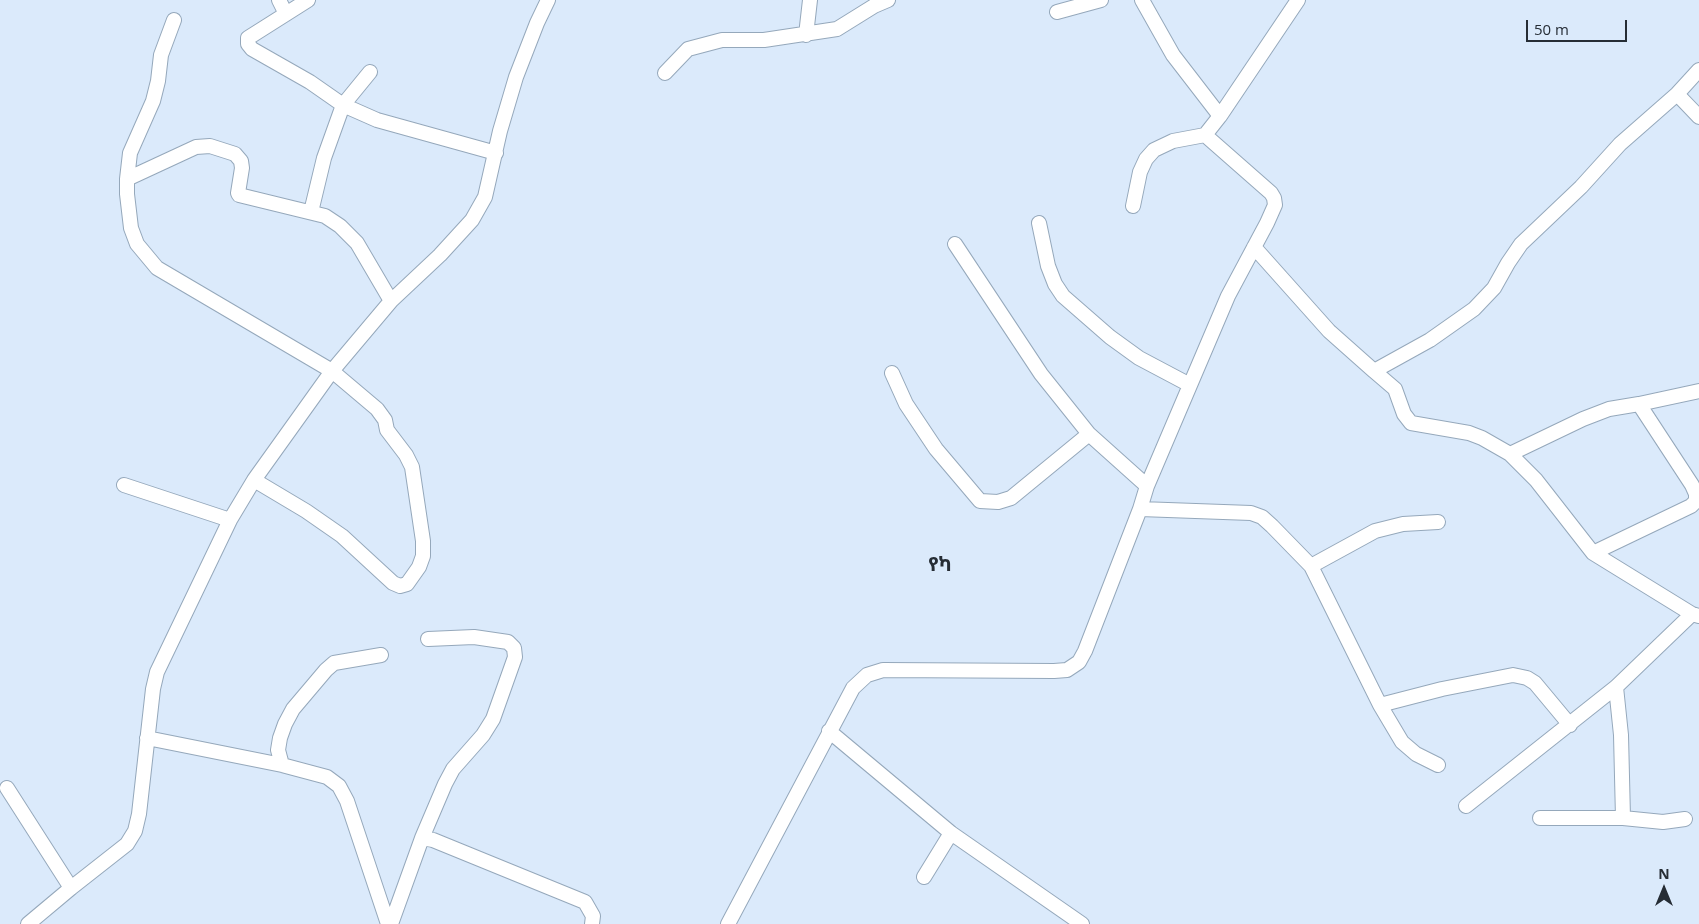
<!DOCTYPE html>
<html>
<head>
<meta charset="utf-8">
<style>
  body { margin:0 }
  #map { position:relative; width:1699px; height:924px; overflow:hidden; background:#dbeafb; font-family:"Open Sans",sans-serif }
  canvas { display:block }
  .north { position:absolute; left:1639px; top:864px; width:50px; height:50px; -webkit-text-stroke:4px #dbeafb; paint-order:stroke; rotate:0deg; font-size:14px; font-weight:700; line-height:20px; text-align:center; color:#262d35 }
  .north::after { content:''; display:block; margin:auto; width:18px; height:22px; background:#262d35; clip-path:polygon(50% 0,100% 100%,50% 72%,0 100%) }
  .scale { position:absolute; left:1526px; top:20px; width:101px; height:22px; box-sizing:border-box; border:2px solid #262d35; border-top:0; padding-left:6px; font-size:15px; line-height:18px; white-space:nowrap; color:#262d35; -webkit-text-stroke:4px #dbeafb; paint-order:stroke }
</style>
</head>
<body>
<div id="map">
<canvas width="1699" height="924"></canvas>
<div class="north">N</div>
<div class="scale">50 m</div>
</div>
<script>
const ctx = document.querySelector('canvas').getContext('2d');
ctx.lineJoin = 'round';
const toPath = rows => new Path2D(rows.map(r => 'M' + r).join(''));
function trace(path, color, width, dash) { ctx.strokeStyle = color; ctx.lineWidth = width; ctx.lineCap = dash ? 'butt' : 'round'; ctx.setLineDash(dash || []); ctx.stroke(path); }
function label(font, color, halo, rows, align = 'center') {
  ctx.font = font + ' "Open Sans","Noto Sans Ethiopic",sans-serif'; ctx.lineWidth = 5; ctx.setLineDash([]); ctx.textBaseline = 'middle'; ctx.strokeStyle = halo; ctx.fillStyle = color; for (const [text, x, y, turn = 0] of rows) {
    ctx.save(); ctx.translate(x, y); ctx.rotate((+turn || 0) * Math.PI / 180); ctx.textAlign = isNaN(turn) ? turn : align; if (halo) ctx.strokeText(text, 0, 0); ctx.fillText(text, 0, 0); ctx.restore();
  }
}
const minor = toPath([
  [279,0,286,14],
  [308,0,248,38,248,44,252,49,310,82,343,105,324,158,311,212],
  [1142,0,1173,55,1220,116],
  [1057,12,1101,0],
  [174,20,161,55,158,81,153,101,130,153,127,179,127,194,131,228,137,244,157,268,332,371,377,409,385,420,387,430,406,455,412,467,423,541,423,556,419,567,407,584,400,586,393,583,342,536,306,511,254,480],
  [806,35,810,0],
  [370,72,343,105,377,120,496,153],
  [665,73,688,49,722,40,764,40,837,29,874,6,888,0],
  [1677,94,1699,117],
  [127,179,196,147,210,146,235,154,241,161,242,168,238,193,239,195,325,216,340,226,357,243,391,301],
  [1133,206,1140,172,1146,159,1154,150,1173,141,1205,135],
  [1039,223,1048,266,1055,284,1063,296,1110,337,1139,358,1190,385],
  [955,244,1041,374,1089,434],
  [1254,247,1329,331,1374,371,1430,340,1474,309,1494,288,1508,263,1521,244,1581,187,1620,144,1677,94,1699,70],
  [1374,371,1395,389,1404,414,1411,423,1469,433,1482,438,1510,454,1536,480,1593,553,1692,614,1699,616],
  [892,373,906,404,936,449,980,501,998,502,1011,498,1089,434,1147,486],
  [1510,454,1583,419,1609,409,1639,404,1699,391],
  [124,485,230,520],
  [1140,509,1251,513,1262,517,1272,526,1311,566,1375,531,1403,524,1438,522],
  [1593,553,1691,506,1696,501,1696,494,1692,485,1639,404],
  [1311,566,1380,705,1442,689,1513,675,1527,678,1535,683,1570,725],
  [1616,687,1621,735,1623,818],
  [1380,705,1402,742,1416,754,1438,765],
  [829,731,951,833,1082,924],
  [147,738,282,765,327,777,339,786,347,801,388,924],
  [282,765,278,750,280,738,285,724,293,709,326,670,334,663,381,655],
  [7,788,71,888,127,844,135,831,139,814,153,689,157,672,230,520,254,480,332,371,391,301,440,255,472,220,485,197,500,131,516,77,537,23,548,0],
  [1466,806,1616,687,1692,614],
  [1540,818,1623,818,1663,822,1685,819],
  [422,838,445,784,453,769,483,735,493,719,515,657,514,648,508,642,474,637,428,639],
  [924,877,951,833],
  [28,924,71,888],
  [391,924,422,838,433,840,585,902,593,916,592,924],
  [728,924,853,688,867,675,883,670,1054,671,1067,670,1079,662,1085,651,1140,509,1147,486,1228,296,1267,223,1275,205,1274,198,1271,193,1205,135,1220,116,1298,0]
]);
const districtNames = [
  ["የካ",940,565]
];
trace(minor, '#95a8bb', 16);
trace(minor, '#fff', 14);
label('bold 20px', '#262d35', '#dbeafb', districtNames);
</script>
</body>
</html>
